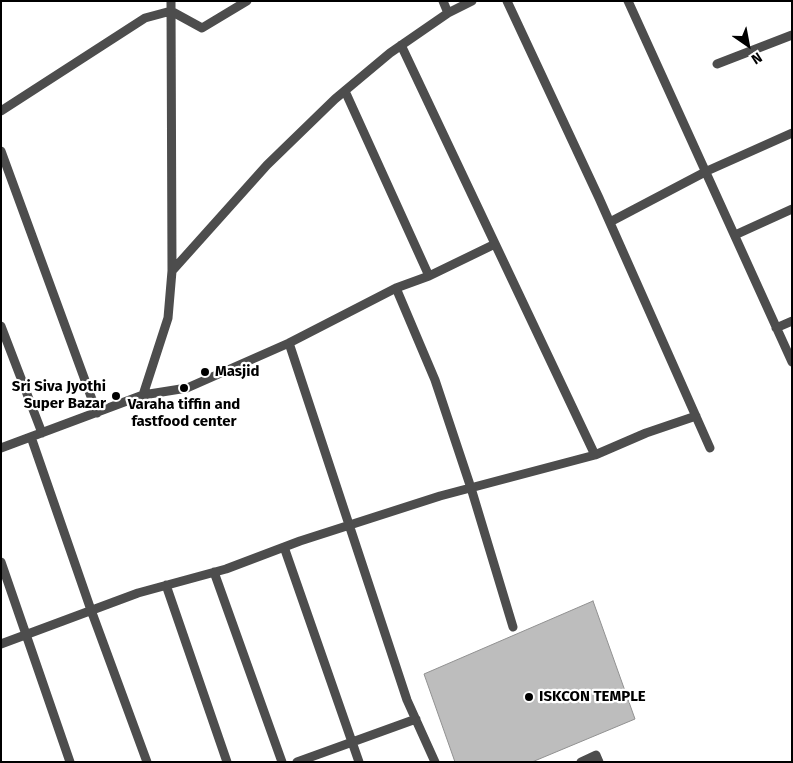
<!DOCTYPE html>
<html>
<head>
<meta charset="utf-8">
<style>
  body { margin:0 }
  #map { position:relative; width:793px; height:763px; overflow:hidden; background:#fff; font-family:"Fira Sans",sans-serif }
  canvas { display:block }
  .frame { position:absolute; inset:0; border:2px solid #000; pointer-events:none }
  .north { position:absolute; left:723px; top:20px; width:50px; height:50px; -webkit-text-stroke:4px #fff; paint-order:stroke; rotate:147deg; font-size:14px; font-weight:700; line-height:20px; text-align:center; color:#000 }
  .north::after { content:''; display:block; margin:auto; width:18px; height:22px; background:#000; clip-path:polygon(50% 0,100% 100%,50% 72%,0 100%) }
</style>
</head>
<body>
<div id="map">
<canvas width="793" height="763"></canvas>
<div class="frame"></div>
<div class="north">N</div>
</div>
<script>
const ctx = document.querySelector('canvas').getContext('2d');
ctx.lineJoin = 'round';
function fillPath(path, color) { ctx.fillStyle = color; ctx.fill(path, 'evenodd'); }
const toPath = rows => new Path2D(rows.map(r => 'M' + r).join(''));
function trace(path, color, width, dash) { ctx.strokeStyle = color; ctx.lineWidth = width; ctx.lineCap = dash ? 'butt' : 'round'; ctx.setLineDash(dash || []); ctx.stroke(path); }
function label(font, color, halo, rows, align = 'center') {
  ctx.font = font + ' "Fira Sans",sans-serif'; ctx.lineWidth = 4.5; ctx.setLineDash([]); ctx.textBaseline = 'middle'; ctx.strokeStyle = halo; ctx.fillStyle = color; for (const [text, x, y, turn = 0] of rows) {
    ctx.save(); ctx.translate(x, y); ctx.rotate((+turn || 0) * Math.PI / 180); ctx.textAlign = isNaN(turn) ? turn : align; if (halo) ctx.strokeText(text, 0, 0); ctx.fillText(text, 0, 0); ctx.restore();
  }
}
const building = toPath([
  [593,601,635,719,532,762,455,762,424,674,593,601]
]);
const minor = toPath([
  [171,1,172,271],
  [443,1,448,13],
  [507,1,599,198,710,448],
  [628,1,792,362],
  [401,45,595,455],
  [717,64,792,35],
  [345,91,429,276],
  [1,111,145,18,171,11,202,28,247,1],
  [1,151,97,413],
  [610,222,707,171,792,133],
  [735,235,792,209],
  [396,288,435,380,471,488,513,627],
  [1,326,42,433],
  [776,328,792,321],
  [289,343,396,288,429,276,495,244],
  [143,395,187,388,289,343,407,700,435,762],
  [31,437,91,610,147,762],
  [1,448,143,395,168,318,172,271,267,165,335,99,390,53,448,13,472,1],
  [284,547,359,762],
  [1,562,70,762],
  [214,572,282,762],
  [166,585,227,762],
  [1,644,138,593,226,569,300,541,440,496,595,455,646,433,696,416],
  [297,762,416,719],
  [581,762,596,755,599,762]
]);
const markers = [
  [205,372,5,"#000"],
  [184,388,5,"#000"],
  [116,396,5,"#000"],
  [529,697,5,"#000"]
];
const poiNames = [
  ["Masjid",215,372],
  ["Sri Siva Jyothi",106,387,"right"],
  ["Super Bazar",106,404,"right"],
  ["Varaha tiffin and",184,405,"center"],
  ["fastfood center",184,422,"center"],
  ["ISKCON TEMPLE",539,697]
];
fillPath(building, '#bdbdbd');
trace(building, '#919191', 1);
trace(minor, '#4d4d4d', 9);
for (const [x, y, r, color] of markers) { const dot = new Path2D(); dot.arc(x, y, r, 0, 2 * Math.PI); ctx.fillStyle = color; ctx.fill(dot); trace(dot, '#fff', 2); }
label('bold 15px', '#000', '#fff', poiNames, 'left');
</script>
</body>
</html>
